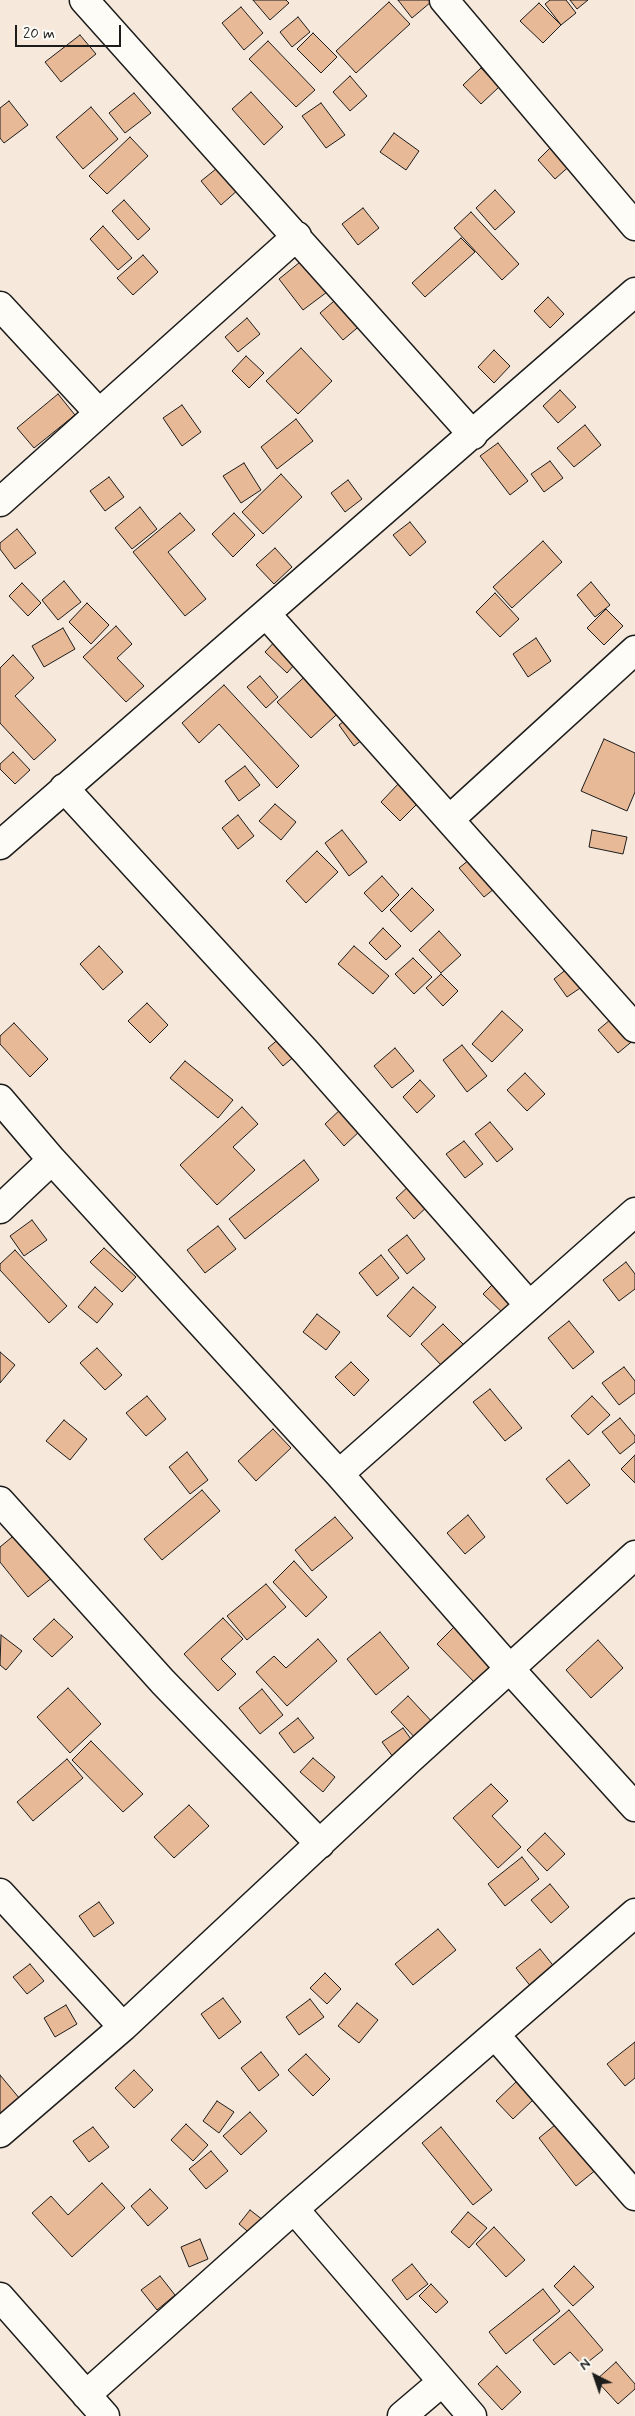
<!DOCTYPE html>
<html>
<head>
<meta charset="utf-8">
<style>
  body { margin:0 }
  #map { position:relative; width:635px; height:2416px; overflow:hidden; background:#f6e8da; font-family:Mynerve,sans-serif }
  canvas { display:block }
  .north { position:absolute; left:570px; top:2351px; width:50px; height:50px; -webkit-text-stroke:4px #fdfcf7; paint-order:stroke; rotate:319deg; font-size:14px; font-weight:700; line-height:20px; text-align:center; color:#1c1c1c }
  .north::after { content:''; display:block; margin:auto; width:18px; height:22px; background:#1c1c1c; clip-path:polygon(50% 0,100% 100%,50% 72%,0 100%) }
  .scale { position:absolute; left:15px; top:25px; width:106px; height:22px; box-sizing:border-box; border:2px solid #1c1c1c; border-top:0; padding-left:6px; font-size:15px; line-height:18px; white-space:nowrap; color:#1c1c1c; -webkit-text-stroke:4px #fdfcf7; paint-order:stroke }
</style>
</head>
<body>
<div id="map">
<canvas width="635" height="2416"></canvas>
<div class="north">N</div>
<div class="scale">20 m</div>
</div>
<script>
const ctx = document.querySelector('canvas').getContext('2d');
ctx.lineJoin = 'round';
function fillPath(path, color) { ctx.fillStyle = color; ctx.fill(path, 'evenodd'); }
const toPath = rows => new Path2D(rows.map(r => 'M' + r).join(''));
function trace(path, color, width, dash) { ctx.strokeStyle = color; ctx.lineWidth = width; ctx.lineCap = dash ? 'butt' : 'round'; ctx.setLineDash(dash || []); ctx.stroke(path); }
const building = toPath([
  [253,0,286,0,289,3,270,20,253,0],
  [398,0,429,0,431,2,412,18,398,0],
  [550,0,566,0,576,13,561,25,545,4,550,0],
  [570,0,588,0,577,9,570,0],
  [389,2,410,24,356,73,336,51,389,2],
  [539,3,561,25,543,43,520,21,539,3],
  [241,7,263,33,244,50,222,23,241,7],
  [298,17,310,32,292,47,280,32,298,17],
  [313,33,337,57,321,73,297,49,313,33],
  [80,35,96,54,61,82,45,62,80,35],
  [268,41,315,90,296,107,249,59,268,41],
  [481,68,499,87,481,104,463,85,481,68],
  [350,76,367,96,350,111,333,92,350,76],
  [251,92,283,127,264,145,232,109,251,92],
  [134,93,151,113,125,133,109,113,134,93],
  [9,101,28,125,4,143,0,138,0,108,9,101],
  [321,103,345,135,326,148,302,116,321,103],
  [91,107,118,139,83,169,56,137,91,107],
  [394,133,419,151,406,170,380,152,394,133],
  [130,137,148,156,107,194,89,176,130,137],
  [555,143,574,162,555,179,538,160,555,143],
  [221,165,239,189,221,205,201,181,221,165],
  [495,190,515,212,495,230,476,208,495,190],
  [124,200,150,229,138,240,112,211,124,200],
  [363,208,379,228,358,245,342,224,363,208],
  [471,212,519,264,502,280,454,228,471,212],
  [103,226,132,258,118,270,90,239,103,226],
  [461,238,475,252,425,297,412,283,461,238],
  [143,255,158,272,133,295,117,278,143,255],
  [305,258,331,289,303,310,279,279,305,258],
  [340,296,363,323,343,340,320,313,340,296],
  [548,297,564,314,550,328,534,311,548,297],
  [247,318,260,334,238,352,225,337,247,318],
  [301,348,332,381,298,414,266,381,301,348],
  [494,350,510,366,494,383,478,367,494,350],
  [246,356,264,373,249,388,232,371,246,356],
  [560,390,576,407,558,423,543,406,560,390],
  [58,394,75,415,34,448,17,428,58,394],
  [182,405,201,432,182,446,163,418,182,405],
  [296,419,313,441,277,469,261,447,296,419],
  [585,425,601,445,574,467,557,448,585,425],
  [498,443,528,481,510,495,480,456,498,443],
  [550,461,563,478,544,492,531,474,550,461],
  [244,463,261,490,241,503,223,476,244,463],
  [281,474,302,497,263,534,242,512,281,474],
  [109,477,124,497,105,511,90,491,109,477],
  [348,480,362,499,345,512,331,493,348,480],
  [140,507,157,529,132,549,115,528,140,507],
  [180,513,195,530,168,552,206,599,185,616,133,552,180,513],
  [234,513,255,535,233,557,212,534,234,513],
  [410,522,426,542,410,556,393,535,410,522],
  [17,529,36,553,15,569,0,549,0,543,17,529],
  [543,541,562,562,512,608,493,587,543,541],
  [275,548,292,567,274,584,256,565,275,548],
  [64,581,81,602,58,620,42,600,64,581],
  [591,582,610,605,595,617,577,595,591,582],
  [22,583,41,603,28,616,9,596,22,583],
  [495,593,519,619,500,637,476,612,495,593],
  [87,603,109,625,91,644,69,622,87,603],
  [606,609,623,626,604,645,587,628,606,609],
  [116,626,132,644,117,658,144,686,126,702,83,657,116,626],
  [63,628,75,649,44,667,32,646,63,628],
  [280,636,302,656,287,673,265,652,280,636],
  [536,638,551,661,528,677,513,654,536,638],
  [13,655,34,678,15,696,56,740,34,760,0,723,0,668,13,655],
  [312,670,346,706,311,738,277,702,312,670],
  [260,676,278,697,266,708,247,687,260,676],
  [224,685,299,766,277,788,219,724,199,743,182,723,224,685],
  [359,710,374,731,354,746,339,725,359,710],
  [604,739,635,753,635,792,627,811,581,791,604,739],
  [13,752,30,770,15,784,0,769,0,764,13,752],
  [245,766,260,785,239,801,225,781,245,766],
  [400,782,420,801,400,821,381,802,400,782],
  [275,804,296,822,281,840,259,821,275,804],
  [238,815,254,836,238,849,222,828,238,815],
  [342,830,367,862,349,876,325,843,342,830],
  [592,830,627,837,623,854,589,847,592,830],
  [317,851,338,872,306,903,286,881,317,851],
  [480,851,504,881,484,897,459,868,480,851],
  [382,876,399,895,382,912,364,893,382,876],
  [412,888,434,910,411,932,390,910,412,888],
  [383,928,401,946,386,960,369,943,383,928],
  [439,931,461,955,441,973,419,950,439,931],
  [99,946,123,972,103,990,80,964,99,946],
  [354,946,389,976,373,994,338,964,354,946],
  [413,958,432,977,414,994,395,974,413,958],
  [572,965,586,984,567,997,554,979,572,965],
  [441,974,458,991,443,1006,426,988,441,974],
  [147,1003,168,1025,150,1043,128,1021,147,1003],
  [502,1011,523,1030,492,1062,472,1044,502,1011],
  [617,1014,635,1039,618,1053,598,1030,617,1014],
  [14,1023,48,1059,30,1077,0,1044,0,1036,14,1023],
  [287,1032,302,1050,283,1066,268,1048,287,1032],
  [462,1045,487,1076,467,1092,443,1060,462,1045],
  [395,1048,414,1071,392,1088,374,1066,395,1048],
  [185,1061,233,1100,218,1118,170,1078,185,1061],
  [525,1073,545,1094,527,1111,507,1090,525,1073],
  [420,1080,435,1096,417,1113,403,1097,420,1080],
  [242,1107,258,1124,233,1147,255,1170,217,1205,180,1165,242,1107],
  [343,1107,362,1129,344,1146,325,1124,343,1107],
  [490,1122,513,1149,497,1162,475,1134,490,1122],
  [464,1141,483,1164,465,1178,446,1154,464,1141],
  [304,1160,319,1180,245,1239,229,1219,304,1160],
  [411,1184,430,1204,414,1219,396,1198,411,1184],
  [32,1220,47,1240,24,1256,10,1236,32,1220],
  [218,1226,236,1249,205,1273,187,1250,218,1226],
  [407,1235,425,1259,407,1274,388,1250,407,1235],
  [104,1248,136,1277,122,1292,90,1262,104,1248],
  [15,1250,67,1306,49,1323,0,1270,0,1264,15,1250],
  [381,1255,399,1278,377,1296,359,1273,381,1255],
  [626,1262,635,1274,635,1289,619,1301,603,1280,626,1262],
  [501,1276,524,1299,506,1316,483,1294,501,1276],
  [95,1287,113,1304,97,1323,78,1307,95,1287],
  [413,1287,436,1307,410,1337,387,1316,413,1287],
  [317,1314,340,1332,326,1350,303,1332,317,1314],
  [569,1321,594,1352,573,1369,548,1338,569,1321],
  [443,1324,465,1346,443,1367,421,1344,443,1324],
  [97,1348,122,1375,105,1390,80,1363,97,1348],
  [0,1352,15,1365,0,1383,0,1352],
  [351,1362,369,1380,354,1396,335,1377,351,1362],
  [624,1367,635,1381,635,1393,619,1405,602,1383,624,1367],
  [490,1389,522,1428,505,1441,473,1402,490,1389],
  [147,1396,166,1419,146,1436,126,1413,147,1396],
  [592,1396,610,1415,588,1435,571,1416,592,1396],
  [620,1418,635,1436,635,1442,620,1454,602,1432,620,1418],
  [64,1420,87,1439,70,1460,46,1441,64,1420],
  [273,1429,291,1448,256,1481,238,1461,273,1429],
  [187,1452,208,1480,190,1494,169,1467,187,1452],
  [635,1455,635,1483,621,1469,635,1455],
  [569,1460,590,1485,567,1504,546,1479,569,1460],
  [202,1490,220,1511,162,1560,144,1539,202,1490],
  [468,1515,485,1537,465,1554,447,1533,468,1515],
  [335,1517,353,1538,312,1571,295,1550,335,1517],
  [17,1533,53,1577,28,1597,0,1562,0,1547,17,1533],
  [294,1561,327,1597,306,1617,273,1582,294,1561],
  [266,1584,286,1607,247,1640,227,1616,266,1584],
  [223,1618,243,1639,221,1659,236,1674,218,1691,184,1654,223,1618],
  [54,1619,73,1637,52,1657,33,1639,54,1619],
  [459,1622,502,1666,480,1688,437,1644,459,1622],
  [380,1632,409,1668,376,1695,347,1659,380,1632],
  [1,1635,22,1651,6,1670,0,1665,1,1635],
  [318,1639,337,1661,287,1706,256,1672,274,1656,286,1668,318,1639],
  [598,1640,623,1668,591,1698,566,1670,598,1640],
  [68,1688,101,1724,70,1753,37,1717,68,1688],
  [262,1689,283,1715,260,1734,239,1708,262,1689],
  [408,1696,435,1725,418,1741,391,1712,408,1696],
  [298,1718,314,1738,294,1753,279,1733,298,1718],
  [403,1728,416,1746,396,1761,382,1742,403,1728],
  [91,1741,143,1794,123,1812,72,1760,91,1741],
  [313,1758,335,1777,323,1792,300,1772,313,1758],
  [67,1759,83,1778,33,1821,17,1802,67,1759],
  [491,1784,508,1801,492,1816,521,1847,498,1868,453,1818,491,1784],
  [189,1805,209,1826,174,1858,154,1837,189,1805],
  [545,1833,565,1854,547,1871,527,1850,545,1833],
  [522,1857,539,1879,505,1906,488,1884,522,1857],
  [550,1884,569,1907,551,1923,531,1900,550,1884],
  [99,1902,114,1923,94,1937,79,1916,99,1902],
  [438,1929,456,1950,413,1985,395,1964,438,1929],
  [540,1949,556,1969,532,1988,516,1968,540,1949],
  [30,1964,44,1981,27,1994,13,1977,30,1964],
  [325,1973,341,1989,327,2004,310,1988,325,1973],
  [223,1998,241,2022,219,2039,201,2014,223,1998],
  [310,1999,324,2017,299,2035,286,2017,310,1999],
  [357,2003,378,2020,359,2043,338,2026,357,2003],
  [66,2005,77,2024,55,2037,44,2018,66,2005],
  [635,2042,635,2078,625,2086,607,2064,635,2042],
  [261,2052,279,2075,259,2091,241,2068,261,2052],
  [306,2054,330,2079,313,2096,288,2070,306,2054],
  [134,2070,153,2090,134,2108,115,2088,134,2070],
  [0,2075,25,2105,0,2124,0,2075],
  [516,2082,533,2100,513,2119,496,2101,516,2082],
  [217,2101,234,2112,219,2133,203,2121,217,2101],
  [250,2112,267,2131,241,2155,223,2136,250,2112],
  [560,2121,597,2169,576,2186,539,2138,560,2121],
  [186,2124,208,2145,193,2161,171,2140,186,2124],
  [93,2127,109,2147,89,2162,73,2141,93,2127],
  [441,2127,492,2190,473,2205,422,2143,441,2127],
  [211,2151,228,2171,206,2189,189,2169,211,2151],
  [102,2183,125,2208,72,2257,32,2213,51,2196,68,2215,102,2183],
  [150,2189,168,2208,148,2226,131,2206,150,2189],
  [250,2210,272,2227,260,2242,239,2224,250,2210],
  [468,2212,487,2228,469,2248,451,2232,468,2212],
  [494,2227,525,2260,506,2277,476,2244,494,2227],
  [200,2239,208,2259,189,2267,181,2247,200,2239],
  [412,2264,428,2284,407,2300,392,2280,412,2264],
  [574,2266,594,2287,573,2306,554,2286,574,2266],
  [160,2276,175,2295,157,2310,141,2290,160,2276],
  [431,2284,448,2302,436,2313,419,2296,431,2284],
  [543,2289,560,2311,506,2354,489,2332,543,2289],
  [569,2310,603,2350,583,2366,570,2352,554,2365,533,2340,569,2310],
  [616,2362,635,2384,635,2389,618,2404,596,2380,616,2362],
  [497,2366,521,2392,502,2410,478,2384,497,2366]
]);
const minor = toPath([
  [84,0,473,435],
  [444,0,635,226],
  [0,306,99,413],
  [0,502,297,236],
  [266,614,635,1028],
  [64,788,307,1053,529,1305],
  [450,819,635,650],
  [0,845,635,292],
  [0,1099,52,1160,339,1474,509,1668,635,1807],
  [0,1209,52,1160],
  [339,1474,635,1212],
  [0,1501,163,1682,320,1844],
  [0,1893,123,2027],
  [496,2036,635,2196],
  [0,2133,123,2027,410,1759,635,1555],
  [294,2209,472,2416],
  [0,2297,105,2416],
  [86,2395,294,2209,635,1913],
  [402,2416,442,2382]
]);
fillPath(building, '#e7b997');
trace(building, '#1c1c1c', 1);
trace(minor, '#1c1c1c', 31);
trace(minor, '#fdfcf7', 28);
</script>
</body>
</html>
